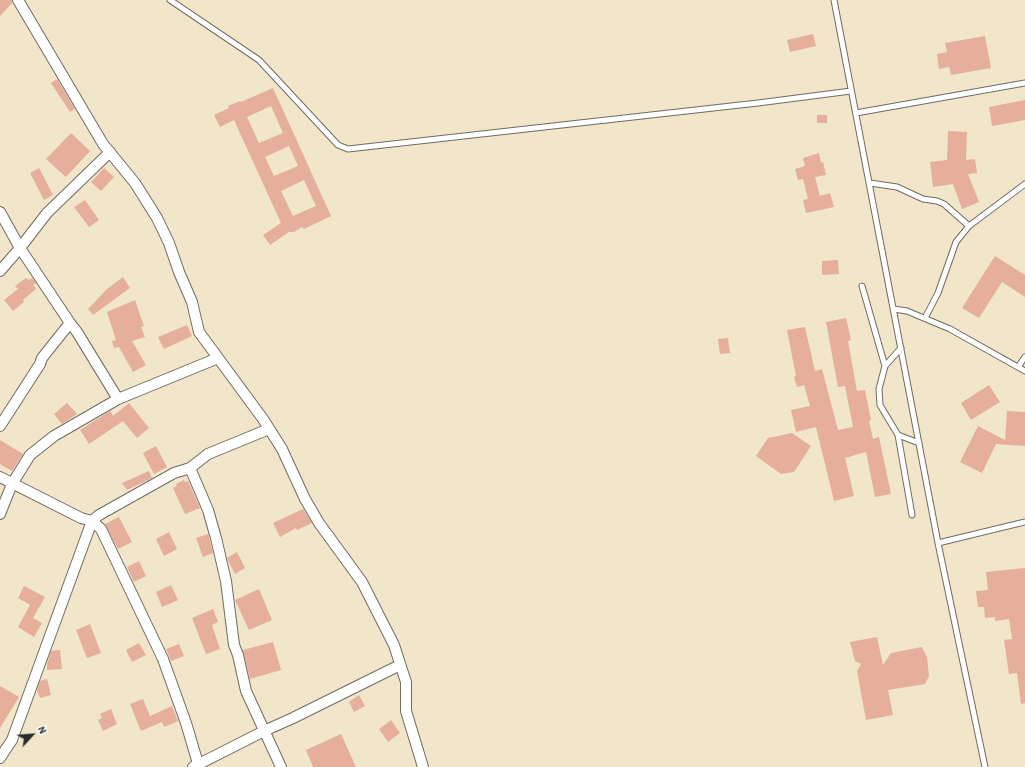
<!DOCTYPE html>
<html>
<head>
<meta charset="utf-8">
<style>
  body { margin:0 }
  #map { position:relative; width:1025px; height:767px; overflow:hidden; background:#f1e5ca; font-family:"Patrick Hand",sans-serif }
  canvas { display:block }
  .north { position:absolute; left:12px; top:715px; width:40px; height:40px; -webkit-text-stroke:3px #fff; paint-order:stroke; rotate:64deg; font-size:11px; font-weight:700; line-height:16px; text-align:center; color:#2b2b2b }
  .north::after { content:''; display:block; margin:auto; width:14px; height:18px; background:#2b2b2b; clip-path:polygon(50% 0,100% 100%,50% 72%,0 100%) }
</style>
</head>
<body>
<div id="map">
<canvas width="1025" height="767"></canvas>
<div class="north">N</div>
</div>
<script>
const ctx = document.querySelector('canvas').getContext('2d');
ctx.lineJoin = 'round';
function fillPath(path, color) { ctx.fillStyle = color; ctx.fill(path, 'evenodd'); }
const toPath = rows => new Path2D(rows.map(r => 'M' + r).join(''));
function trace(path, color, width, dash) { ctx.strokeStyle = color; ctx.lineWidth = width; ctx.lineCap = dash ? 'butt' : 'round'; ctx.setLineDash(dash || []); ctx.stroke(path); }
const building = toPath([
  [0,0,12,0,12,3,0,16],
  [813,34,816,46,790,52,787,40],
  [985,36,991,68,951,75,949,67,939,69,937,54,947,52,945,43],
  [57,79,75,109,70,112,51,83],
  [273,88,331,216,304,229,302,227,294,232,289,232,270,245,263,235,281,223,234,120,220,127,214,115,229,108,228,106,240,101,241,102],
  [271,106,283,133,259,143,247,117],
  [289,146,298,166,274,176,265,157],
  [304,180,316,206,293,216,281,191],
  [1025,100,1025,120,992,126,989,107],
  [817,115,827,115,827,123,817,123],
  [948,131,967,132,966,160,975,159,977,173,968,174,979,202,962,209,953,184,933,187,930,162,947,160],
  [71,133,90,151,66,177,46,159],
  [819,153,821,163,823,162,826,175,815,177,820,196,830,193,834,207,806,213,803,200,808,199,803,179,798,180,795,169,805,166,803,158],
  [39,168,53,195,44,200,30,173],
  [104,168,114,177,101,191,91,182],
  [85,200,99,220,89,227,74,207],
  [995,256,1025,275,1025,297,1002,282,979,318,962,308],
  [838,260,839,274,822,275,822,261],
  [123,277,130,288,93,315,88,309,107,289],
  [26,278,29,280,32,278,36,283,33,285,36,289,23,300,24,302,13,311,4,300,18,289,15,286],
  [135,300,144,326,141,327,145,337,132,341,146,365,133,372,119,347,114,348,112,341,116,340,107,312],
  [846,318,851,340,848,341,857,391,865,390,871,420,869,421,873,439,879,437,891,494,875,497,866,452,845,458,854,496,834,501,816,427,796,432,791,410,810,406,804,385,797,387,794,377,796,376,787,330,805,327,815,371,822,369,838,430,853,427,845,386,838,387,826,322],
  [187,325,192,336,164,349,158,337],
  [728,338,730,353,720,354,718,339],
  [989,385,1000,402,971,420,961,403],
  [67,403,77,414,62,424,54,414],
  [129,403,149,428,137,438,123,421,89,444,80,430,110,411,113,416],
  [1007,411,1025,412,1025,446,996,444,982,473,960,462,978,426,1005,440],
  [792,433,811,446,794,472,781,474,756,456,768,438],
  [0,440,23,454,12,471,0,464],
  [156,446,167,467,154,474,143,453],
  [149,471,152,478,127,490,122,483],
  [184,480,185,482,188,481,200,508,185,514,173,488,177,486,176,484],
  [303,509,312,523,297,530,296,528,280,537,273,523],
  [119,517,132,542,118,549,105,524],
  [169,532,177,549,164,556,156,539],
  [208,534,213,553,203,557,196,538],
  [237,552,245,568,235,574,227,558],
  [139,561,146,576,134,582,127,567],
  [1025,568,1025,703,1021,704,1017,673,1009,674,1004,640,1012,639,1009,619,995,621,995,617,985,618,984,607,978,607,976,591,988,590,986,572],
  [171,585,178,600,162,607,156,592],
  [24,586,45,597,33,618,42,623,34,637,18,627,30,605,18,598],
  [259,589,272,620,249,630,235,600],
  [213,609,218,622,212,625,220,649,206,654,192,618],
  [90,624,101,653,87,658,76,630],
  [877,637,883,665,891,653,922,647,927,657,929,676,925,684,888,690,893,715,866,720,857,671,861,664,855,661,850,642],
  [273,642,281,670,250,679,243,650],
  [139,643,146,655,132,662,126,650],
  [179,644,184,656,171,661,166,649],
  [60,650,62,669,47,670,47,664,51,651],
  [47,679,51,695,40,698,37,690,40,681],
  [0,686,19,697,0,728],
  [359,695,365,706,354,712,349,702],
  [143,699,150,716,172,706,178,721,164,727,162,722,141,731,130,704],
  [111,709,117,724,103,731,98,720,102,718,100,714],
  [391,720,400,733,388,742,379,729],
  [341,734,356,767,313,767,306,750]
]);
const lane = toPath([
  [170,0,259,60,338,145,348,149,758,103,851,91],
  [834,0,938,543,985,767],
  [856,113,1025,83],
  [870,183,897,187,923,199,937,201,944,204,969,226],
  [862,286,885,366],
  [894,309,907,311,950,329,1025,371],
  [925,318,938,293,956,242,969,226,1025,184],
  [901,348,885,366,879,389,880,405,898,435,919,443],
  [1018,367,1025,357],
  [898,435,912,515],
  [938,543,1025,522]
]);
const street = toPath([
  [18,0,103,144,135,183,157,218,169,243,179,272,192,302,199,332,263,419,282,449,305,499,319,523,362,582,394,645,406,682,406,711,423,767],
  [0,212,20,248,70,323,77,332,118,399],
  [0,271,20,248,47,213,110,152],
  [0,426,40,364,42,358,70,323],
  [190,468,208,510,216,538,226,581,234,645,238,655,246,691,281,767],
  [0,477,81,518,92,521,101,529,163,659,186,723,199,767],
  [0,514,12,484,30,455,54,436,118,399,218,358],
  [0,758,12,740,92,521,99,515,174,473,190,468,208,454,269,429],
  [193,767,264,731,293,718,400,665]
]);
fillPath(building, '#e5af9b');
trace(lane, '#706c63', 7);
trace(street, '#706c63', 12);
trace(lane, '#fff', 5);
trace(street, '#fff', 10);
</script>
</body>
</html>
